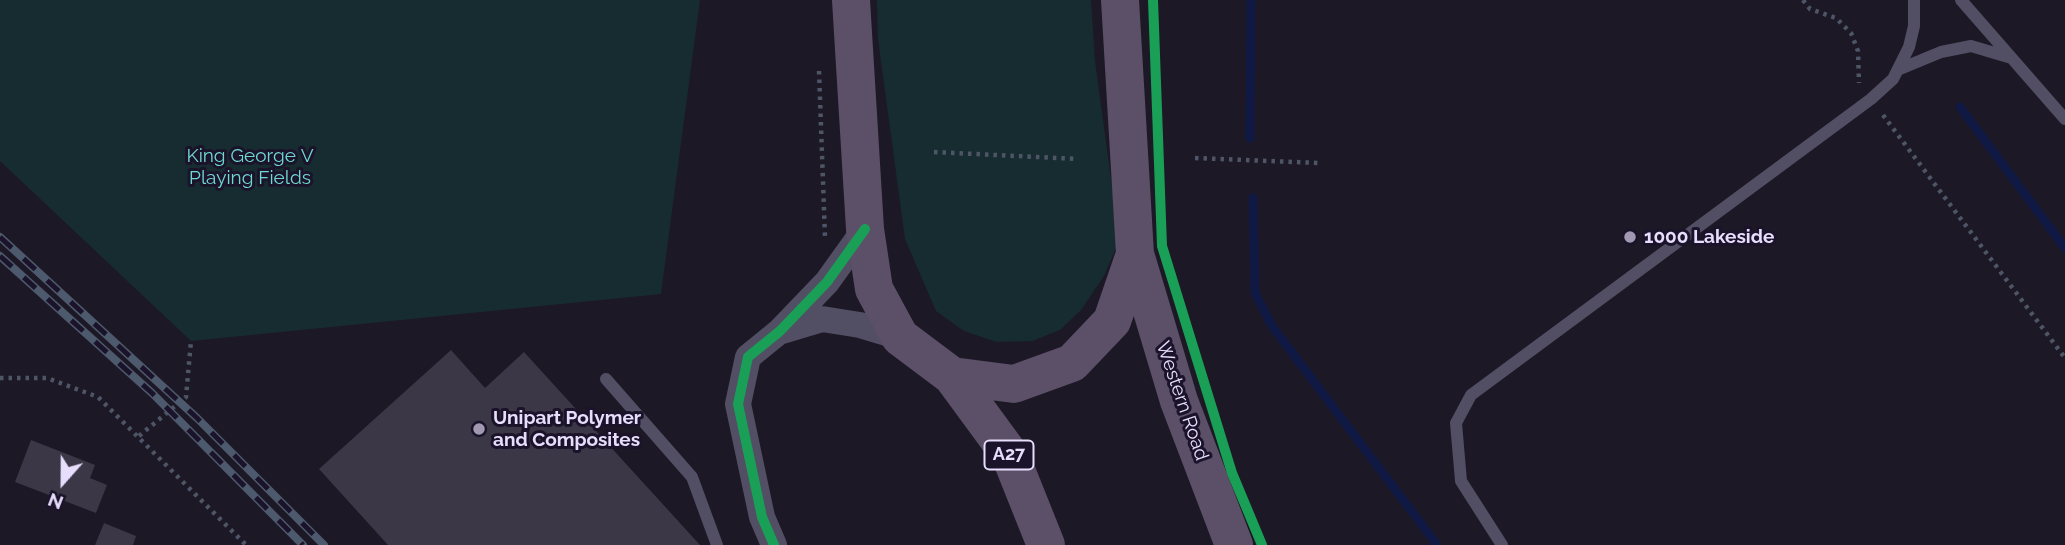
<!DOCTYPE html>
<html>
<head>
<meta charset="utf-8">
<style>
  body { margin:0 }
  #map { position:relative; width:2065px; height:545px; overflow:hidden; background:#1c1825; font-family:Raleway,sans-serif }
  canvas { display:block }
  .north { position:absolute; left:28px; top:447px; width:70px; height:70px; -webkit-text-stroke:5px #1b132a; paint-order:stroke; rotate:201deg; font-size:19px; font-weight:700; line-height:28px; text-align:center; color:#e7defd }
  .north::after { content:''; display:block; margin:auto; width:24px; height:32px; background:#e7defd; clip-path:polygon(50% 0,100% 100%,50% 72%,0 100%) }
</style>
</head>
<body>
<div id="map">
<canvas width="2065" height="545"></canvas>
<div class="north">N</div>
</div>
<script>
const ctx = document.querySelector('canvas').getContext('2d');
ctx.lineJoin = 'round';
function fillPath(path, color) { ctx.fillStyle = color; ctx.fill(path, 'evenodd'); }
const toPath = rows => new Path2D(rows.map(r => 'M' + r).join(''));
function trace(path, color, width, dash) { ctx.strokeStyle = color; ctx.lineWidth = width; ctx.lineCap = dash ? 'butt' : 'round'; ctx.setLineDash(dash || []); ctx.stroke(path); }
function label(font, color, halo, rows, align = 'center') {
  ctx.font = font + ' Raleway,sans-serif'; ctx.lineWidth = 6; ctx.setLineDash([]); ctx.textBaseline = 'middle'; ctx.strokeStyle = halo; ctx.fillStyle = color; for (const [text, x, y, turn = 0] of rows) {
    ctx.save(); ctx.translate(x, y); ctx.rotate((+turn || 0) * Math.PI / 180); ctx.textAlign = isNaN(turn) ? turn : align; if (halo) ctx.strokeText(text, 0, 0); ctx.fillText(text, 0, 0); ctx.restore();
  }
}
const green = toPath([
  [0,0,700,0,661,294,191,341,0,161],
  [877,0,1091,0,1095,61,1117,223,1116,248,1104,276,1081,310,1060,330,1032,341,997,342,964,331,936,311,905,239,878,39]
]);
const stream = toPath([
  [1960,107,2065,248],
  [1250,138,1251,0],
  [1253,198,1255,293,1272,326,1437,545]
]);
const building = toPath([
  [451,350,485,388,524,352,700,545,388,545,319,469],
  [31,440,95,465,90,478,107,485,96,513,15,482],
  [104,523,136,536,133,545,95,545]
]);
const path = toPath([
  [1803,0,1810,9,1836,18,1851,33,1858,51,1859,83],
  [819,71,825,237],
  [1883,115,2065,358],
  [934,152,1078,159],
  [1195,158,1319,163],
  [0,378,47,378,98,397,246,545],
  [139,436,186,397,191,341]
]);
const service = toPath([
  [1961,0,2065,119],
  [1900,69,1941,52,1971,46,2008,57],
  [606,379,692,477,717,545],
  [1502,545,1461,481,1456,423,1471,395,1871,99,1893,79,1909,47,1914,26,1914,0]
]);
const minor = toPath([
  [782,331,822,319,860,325,900,337],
  [774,545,762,517,738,404,748,357,780,331,827,282,865,229]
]);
const primary = toPath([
  [851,0,865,229,874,289,900,337,952,376,1014,384,1072,363,1112,321,1135,254,1120,0],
  [1135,254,1179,401,1234,545],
  [952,376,1010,455,1046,545]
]);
const rail = toPath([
  [0,237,197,418,324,545],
  [0,256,152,393,303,545]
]);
const cycleway = toPath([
  [1153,0,1162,246,1232,473,1262,545],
  [774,545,762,517,738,404,748,357,780,331,827,282,865,229]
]);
const markers = [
  [1630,237,7,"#a099b1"],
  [479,429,7,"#a099b1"]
];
const shields = [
  [1009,455,49]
];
const shieldNames = [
  ["A27",1009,455]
];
const parkNames = [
  ["King George V",250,156],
  ["Playing Fields",250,178]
];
const poiNames = [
  ["1000 Lakeside",1644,237],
  ["Unipart Polymer",493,418],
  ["and Composites",493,440]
];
const streetNames = [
  ["Western Road",1182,401,71]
];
fillPath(green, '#172c31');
trace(stream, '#101943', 9);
fillPath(building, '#3c3746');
trace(path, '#4e5566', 4.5, [3.5, 5]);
trace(service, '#524e64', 12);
trace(minor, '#524e64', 26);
trace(primary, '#5c4f68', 38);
trace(rail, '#4d596d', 8);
trace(rail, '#1b132a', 5, [16]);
trace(cycleway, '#1a9f57', 10);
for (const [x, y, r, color] of markers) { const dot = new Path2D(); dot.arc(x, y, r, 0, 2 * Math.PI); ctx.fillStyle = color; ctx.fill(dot); trace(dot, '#1b132a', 2.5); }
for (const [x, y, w] of shields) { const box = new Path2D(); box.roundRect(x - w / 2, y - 14.5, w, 29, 5); ctx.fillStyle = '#1b132a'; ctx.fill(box); trace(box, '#e7defd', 2); }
label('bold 18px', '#e7defd', null, shieldNames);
label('19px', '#6dd9d2', '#1b132a', parkNames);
label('bold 19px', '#e7defd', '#1b132a', poiNames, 'left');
label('19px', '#e7defd', '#1b132a', streetNames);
</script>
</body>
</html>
